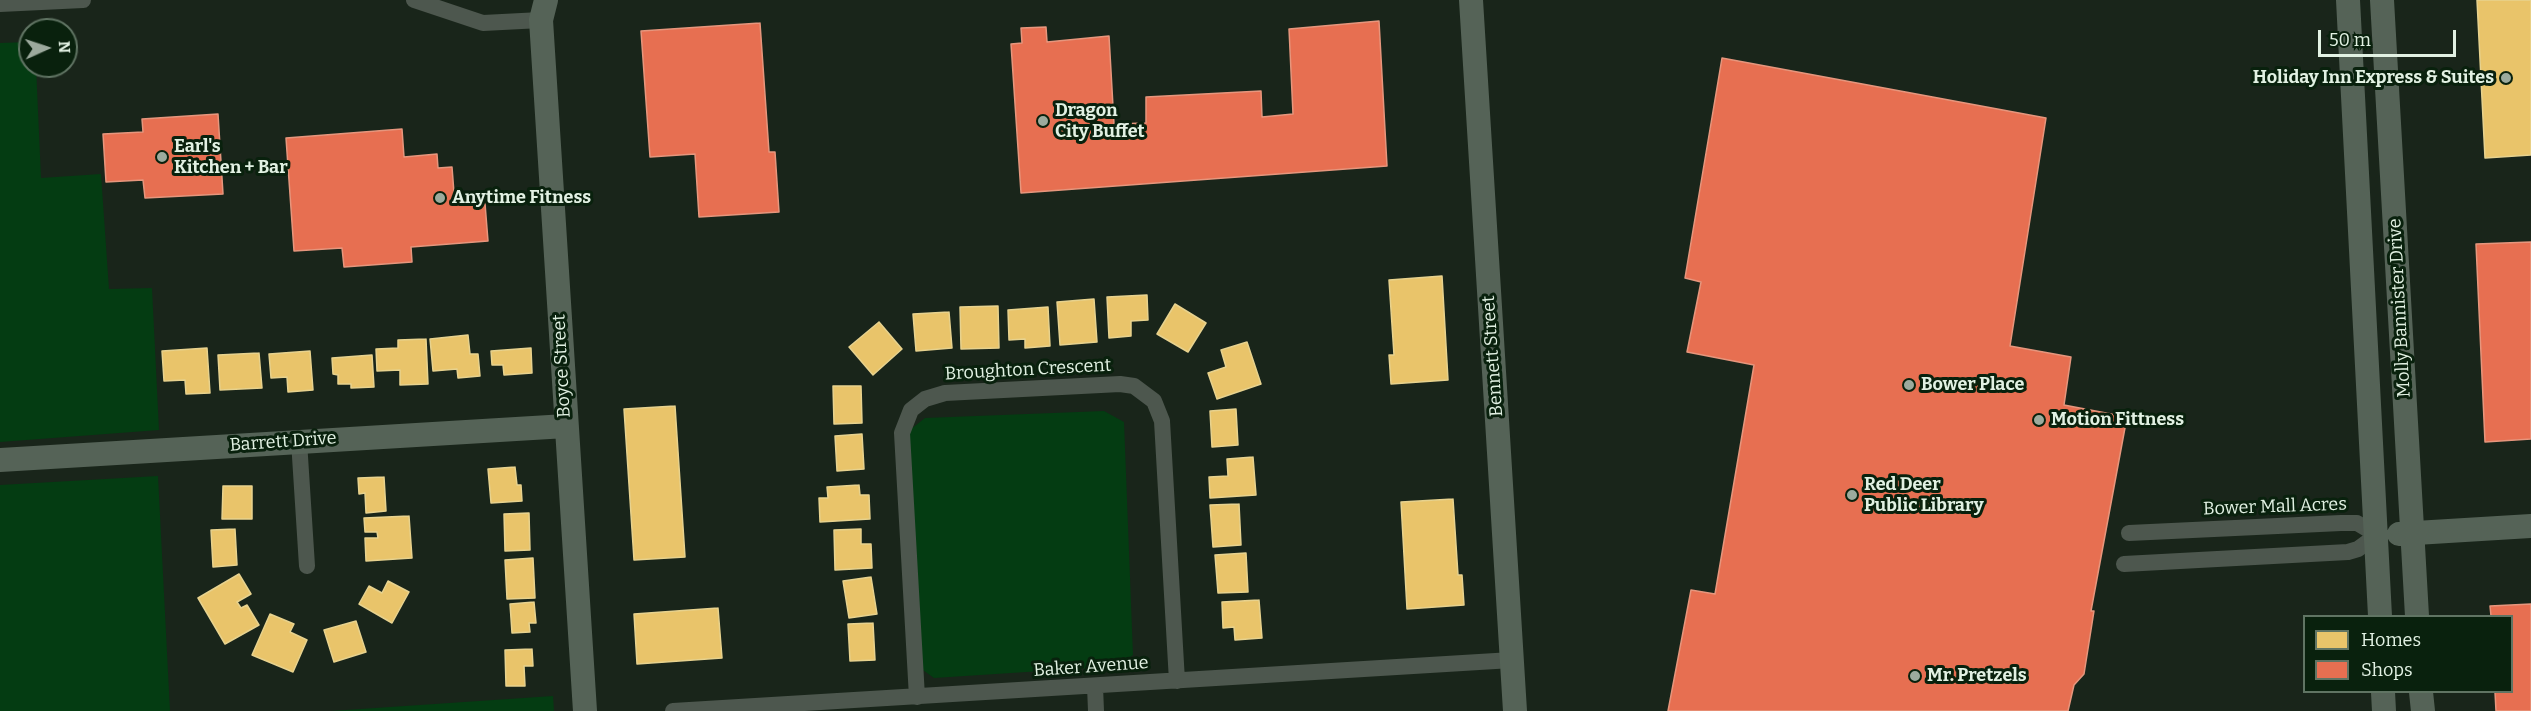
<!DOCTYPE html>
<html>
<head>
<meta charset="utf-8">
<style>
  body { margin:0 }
  #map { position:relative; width:2531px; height:711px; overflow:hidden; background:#19251a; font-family:Bitter,serif }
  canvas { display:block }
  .legend { position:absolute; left:2303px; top:615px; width:210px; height:78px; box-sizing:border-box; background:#09210d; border:2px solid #607463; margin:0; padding:8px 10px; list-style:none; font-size:18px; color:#e2f1e3 }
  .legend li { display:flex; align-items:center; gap:12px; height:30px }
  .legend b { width:30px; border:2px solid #607463 }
  .north { position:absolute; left:18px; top:18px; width:60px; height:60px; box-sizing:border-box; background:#09210d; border:2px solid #607463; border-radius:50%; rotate:87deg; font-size:16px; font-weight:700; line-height:24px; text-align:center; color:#e2f1e3 }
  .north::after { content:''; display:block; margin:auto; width:21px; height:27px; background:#9caa9d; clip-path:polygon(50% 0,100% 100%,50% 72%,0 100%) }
  .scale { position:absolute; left:2318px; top:30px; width:138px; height:27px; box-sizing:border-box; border:3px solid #e2f1e3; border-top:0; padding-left:8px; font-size:18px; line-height:21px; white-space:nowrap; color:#e2f1e3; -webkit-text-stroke:4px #09210d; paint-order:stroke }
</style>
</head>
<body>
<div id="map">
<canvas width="2531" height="711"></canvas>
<ul class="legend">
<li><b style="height:16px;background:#e9c46a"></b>Homes</li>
<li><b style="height:16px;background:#e76f51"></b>Shops</li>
</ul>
<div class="north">N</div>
<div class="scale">50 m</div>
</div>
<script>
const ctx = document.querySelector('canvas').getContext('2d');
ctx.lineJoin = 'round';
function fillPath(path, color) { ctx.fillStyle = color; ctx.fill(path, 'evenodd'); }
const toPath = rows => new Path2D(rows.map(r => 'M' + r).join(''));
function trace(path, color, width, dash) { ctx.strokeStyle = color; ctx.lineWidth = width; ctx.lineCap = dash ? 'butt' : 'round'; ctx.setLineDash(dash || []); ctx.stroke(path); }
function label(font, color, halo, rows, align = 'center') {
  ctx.font = font + ' Bitter,serif'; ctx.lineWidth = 6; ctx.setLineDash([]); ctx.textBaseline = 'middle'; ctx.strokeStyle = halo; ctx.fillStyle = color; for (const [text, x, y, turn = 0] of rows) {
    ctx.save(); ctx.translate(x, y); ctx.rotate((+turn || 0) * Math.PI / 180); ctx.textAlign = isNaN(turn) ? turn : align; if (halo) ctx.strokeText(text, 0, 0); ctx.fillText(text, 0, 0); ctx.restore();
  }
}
const green = toPath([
  [30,42,30,66,36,66,41,178,101,174,109,289,152,288,159,430,0,442,0,43],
  [1104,411,1124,422,1133,655,1119,666,934,678,916,665,901,437,925,418],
  [158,476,170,711,0,711,0,485],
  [553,696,554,711,331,711]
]);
const homes = toPath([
  [2477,0,2531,0,2531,155,2485,158,2477,0],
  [1442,276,1448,380,1391,384,1389,355,1394,355,1389,280,1442,276],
  [1147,295,1148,320,1131,321,1131,336,1109,338,1107,297,1147,295],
  [1094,299,1097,342,1060,345,1057,302,1094,299],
  [1175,304,1206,323,1188,352,1157,334,1175,304],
  [998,306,999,348,961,349,960,307,998,306],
  [1048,307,1050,346,1025,348,1025,339,1009,340,1008,310,1048,307],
  [949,312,952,348,916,351,913,314,949,312],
  [879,322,902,349,873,375,849,347,879,322],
  [468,335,470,354,478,354,480,376,458,378,457,369,433,371,430,339,468,335],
  [426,339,428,384,400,385,400,370,377,371,376,349,398,348,398,340,426,339],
  [1247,342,1261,384,1217,399,1208,373,1226,367,1221,350,1247,342],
  [207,348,210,393,186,394,185,380,164,381,162,351,207,348],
  [531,348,532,373,504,375,503,365,492,365,491,351,531,348],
  [310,351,313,390,288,392,287,377,271,378,269,354,310,351],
  [259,353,262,388,220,390,218,355,259,353],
  [372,355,374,387,351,388,351,384,338,384,338,375,333,374,332,358,372,355],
  [833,386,861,386,862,423,834,424,833,386],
  [675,406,685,557,634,560,624,409,675,406],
  [1236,409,1238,445,1212,447,1210,411,1236,409],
  [862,434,864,469,837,471,835,436,862,434],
  [1253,457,1256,495,1210,498,1209,477,1228,476,1227,459,1253,457],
  [515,467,517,485,521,485,522,501,491,503,488,469,515,467],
  [384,477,386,511,366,513,365,493,359,494,358,478,384,477],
  [859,485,860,495,869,495,870,519,820,522,819,498,828,498,827,487,859,485],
  [223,486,252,486,252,519,222,519,223,486],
  [1453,499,1458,575,1462,575,1464,605,1407,609,1401,502,1453,499],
  [1239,504,1241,545,1213,547,1210,505,1239,504],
  [529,513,530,550,505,551,504,514,529,513],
  [409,516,412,558,366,561,365,538,378,538,377,532,365,532,364,518,409,516],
  [235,529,237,565,213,567,211,530,235,529],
  [861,529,861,544,871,544,872,568,835,570,834,530,861,529],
  [1246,553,1248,592,1218,593,1215,555,1246,553],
  [533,558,535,598,507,599,505,560,533,558],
  [239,574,251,594,237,602,241,608,247,605,259,625,225,644,198,598,239,574],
  [871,577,877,614,849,618,843,581,871,577],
  [388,581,409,592,392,623,359,604,369,586,382,593,388,581],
  [1259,600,1262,638,1235,640,1234,627,1223,628,1222,602,1259,600],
  [534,602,536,623,529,623,530,632,512,633,510,604,534,602],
  [718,608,722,658,637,664,634,614,718,608],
  [270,614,294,624,290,632,307,640,293,672,252,655,270,614],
  [356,621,366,652,334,662,324,630,356,621],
  [873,623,875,660,850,661,848,624,873,623],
  [532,649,533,666,524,666,525,686,506,686,505,650,532,649]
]);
const shops = toPath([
  [1379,21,1387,166,1021,193,1011,44,1022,43,1021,28,1046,27,1047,42,1109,36,1114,124,1146,123,1146,97,1261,91,1262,117,1293,114,1289,29,1379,21],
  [760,23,769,152,775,152,779,212,699,217,695,154,650,157,641,31,760,23],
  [1722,58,2046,118,2010,346,2071,357,2064,405,2127,417,2091,611,2094,611,2084,674,2074,685,2068,711,1668,711,1691,590,1715,594,1754,365,1687,352,1701,282,1685,278,1722,58],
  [218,114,223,194,145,198,143,180,106,182,103,134,143,132,142,119,218,114],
  [402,129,404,157,437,154,438,168,452,167,454,193,484,191,488,241,411,247,412,262,344,267,342,248,294,251,286,138,402,129],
  [2531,242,2531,439,2485,442,2476,244,2531,242],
  [2531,604,2531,711,2496,711,2495,692,2512,692,2512,616,2491,616,2490,606,2531,604]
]);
const street = toPath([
  [414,0,483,23,541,20],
  [0,4,83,0],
  [299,441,307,566],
  [2124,564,2348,552,2358,549,2377,535,2357,523,2341,523,2129,533],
  [1095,686,1096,711],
  [917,697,902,433,911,410,925,399,945,393,1120,384,1134,386,1154,401,1162,421,1177,681],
  [673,711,1512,660]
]);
const secondary = toPath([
  [546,0,541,20,585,711],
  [1471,0,1515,711],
  [2348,0,2380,616],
  [2382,0,2417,616],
  [0,460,566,426],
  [2399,534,2531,526],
  [2383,692,2384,711],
  [2421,692,2423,711]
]);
const markers = [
  [2506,78,6,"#9caa9d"],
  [1043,121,6,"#9caa9d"],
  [162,157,6,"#9caa9d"],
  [440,198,6,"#9caa9d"],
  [1909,385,6,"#9caa9d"],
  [2039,420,6,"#9caa9d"],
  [1852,495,6,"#9caa9d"],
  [1915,676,6,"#9caa9d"]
];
const poiNames = [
  ["Holiday Inn Express & Suites",2494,78,"right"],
  ["Dragon",1055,111],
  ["City Buffet",1055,132],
  ["Earl's",174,147],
  ["Kitchen + Bar",174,168],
  ["Anytime Fitness",452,198],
  ["Bower Place",1921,385],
  ["Motion Fittness",2051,420],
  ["Red Deer",1864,485],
  ["Public Library",1864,506],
  ["Mr. Pretzels",1927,676]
];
const streetNames = [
  ["Molly Bannister Drive",2400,308,-93],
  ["Bennett Street",1493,356,-94],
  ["Boyce Street",562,366,-93],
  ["Broughton Crescent",1028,370,-3],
  ["Barrett Drive",283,442,-4],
  ["Bower Mall Acres",2275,507,-2],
  ["Baker Avenue",1091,667,-4]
];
fillPath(green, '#043c12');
fillPath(homes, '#e9c46a');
trace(homes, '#e7d28e', 1.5);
fillPath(shops, '#e76f51');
trace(shops, '#e6967d', 1.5);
trace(street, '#4d574e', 16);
trace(secondary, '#556357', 24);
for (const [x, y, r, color] of markers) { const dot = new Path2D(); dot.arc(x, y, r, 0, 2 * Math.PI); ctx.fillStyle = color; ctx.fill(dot); trace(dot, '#09210d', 2); }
label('bold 18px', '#e2f1e3', '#09210d', poiNames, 'left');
label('18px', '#e2f1e3', '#09210d', streetNames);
</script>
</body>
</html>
